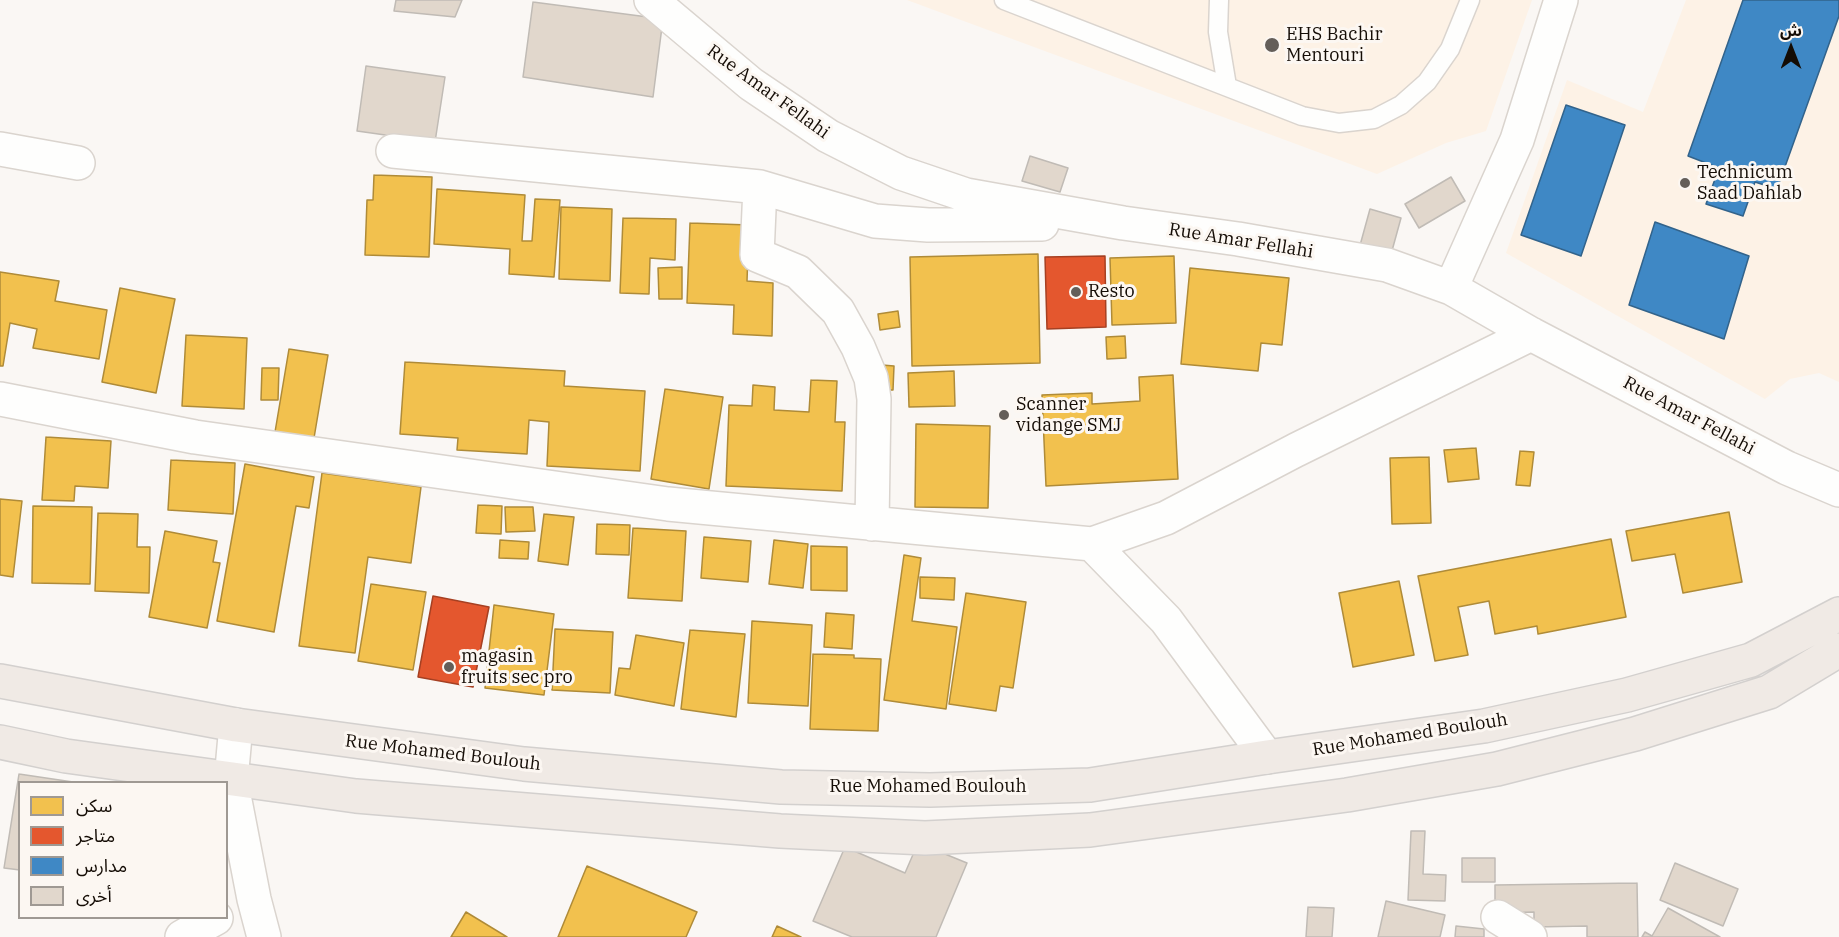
<!DOCTYPE html>
<html>
<head>
<meta charset="utf-8">
<style>
  body { margin:0 }
  #map { position:relative; width:1839px; height:937px; overflow:hidden; background:#faf7f4; font-family:"IBM Plex Serif","Noto Sans Arabic",serif }
  canvas { display:block }
  .legend { position:absolute; left:18px; top:781px; width:210px; height:138px; box-sizing:border-box; background:#fcf7f2; border:2px solid #9f9993; margin:0; padding:8px 10px; list-style:none; font-size:18px; color:#140c05 }
  .legend li { display:flex; align-items:center; gap:12px; height:30px }
  .legend b { width:30px; border:2px solid #9f9993 }
  .north { position:absolute; left:1761px; top:18px; width:60px; height:60px; -webkit-text-stroke:4px #fcf7f2; paint-order:stroke; rotate:0deg; font-size:16px; font-weight:700; line-height:24px; text-align:center; color:#140c05 }
  .north::after { content:''; display:block; margin:auto; width:21px; height:27px; background:#140c05; clip-path:polygon(50% 0,100% 100%,50% 72%,0 100%) }
</style>
</head>
<body>
<div id="map">
<canvas width="1839" height="937"></canvas>
<ul class="legend">
<li><b style="height:16px;background:#f2c14e"></b>سكن</li>
<li><b style="height:16px;background:#e4572e"></b>متاجر</li>
<li><b style="height:16px;background:#3f88c5"></b>مدارس</li>
<li><b style="height:16px;background:#e1d7cc"></b>أخرى</li>
</ul>
<div class="north">ش</div>
</div>
<script>
const ctx = document.querySelector('canvas').getContext('2d');
ctx.lineJoin = 'round';
function fillPath(path, color) { ctx.fillStyle = color; ctx.fill(path, 'evenodd'); }
const toPath = rows => new Path2D(rows.map(r => 'M' + r).join(''));
function trace(path, color, width, dash) { ctx.strokeStyle = color; ctx.lineWidth = width; ctx.lineCap = dash ? 'butt' : 'round'; ctx.setLineDash(dash || []); ctx.stroke(path); }
function label(font, color, halo, rows, align = 'center') {
  ctx.font = font + ' "IBM Plex Serif",serif'; ctx.lineWidth = 6; ctx.setLineDash([]); ctx.textBaseline = 'middle'; ctx.strokeStyle = halo; ctx.fillStyle = color; for (const [text, x, y, turn = 0] of rows) {
    ctx.save(); ctx.translate(x, y); ctx.rotate((+turn || 0) * Math.PI / 180); ctx.textAlign = isNaN(turn) ? turn : align; if (halo) ctx.strokeText(text, 0, 0); ctx.fillText(text, 0, 0); ctx.restore();
  }
}
const built = toPath([
  [907,0,1532,0,1486,131,1446,143,1377,174],
  [1686,0,1839,0,1839,382,1819,373,1790,379,1765,399,1506,253,1567,80,1643,112]
]);
const homes = toPath([
  [374,175,432,177,429,257,365,255,367,200,373,200,374,175],
  [437,189,525,195,522,241,532,241,535,199,560,200,554,277,509,274,510,249,434,244,437,189],
  [561,207,612,209,610,281,559,279,561,207],
  [623,218,676,219,675,260,650,258,649,294,620,293,623,218],
  [690,223,749,225,747,281,773,283,772,336,733,334,734,305,687,303,690,223],
  [1038,254,1040,363,912,366,910,257,1038,254],
  [1174,256,1176,323,1112,325,1110,258,1174,256],
  [682,267,682,299,659,299,658,268,682,267],
  [1190,268,1289,278,1282,345,1261,343,1258,371,1181,364,1190,268],
  [0,272,59,281,55,301,107,310,99,359,33,348,37,329,10,323,3,366,0,366,0,272],
  [120,288,175,299,156,393,102,382,120,288],
  [898,311,900,327,880,330,878,314,898,311],
  [186,335,247,338,244,409,182,406,186,335],
  [1125,336,1126,358,1107,359,1106,337,1125,336],
  [289,349,328,355,314,438,275,432,289,349],
  [405,362,565,371,564,386,645,391,640,471,547,466,549,422,529,420,527,454,457,450,458,438,400,434,405,362],
  [882,365,894,366,893,390,881,390,882,365],
  [262,368,279,368,278,400,261,400,262,368],
  [954,371,955,406,909,407,908,373,954,371],
  [1173,375,1178,479,1046,486,1042,395,1092,393,1092,404,1140,401,1139,377,1173,375],
  [811,380,837,381,835,422,845,422,842,491,726,486,729,405,752,406,753,385,775,387,774,410,809,412,811,380],
  [665,389,723,397,709,489,651,479,665,389],
  [916,424,990,426,988,508,915,507,916,424],
  [46,437,111,441,108,488,75,486,74,501,42,500,46,437],
  [1476,448,1479,479,1448,482,1444,450,1476,448],
  [1520,451,1534,452,1530,486,1516,485,1520,451],
  [1429,457,1431,523,1392,524,1390,458,1429,457],
  [171,460,235,463,233,514,168,510,171,460],
  [245,464,314,477,309,508,296,506,274,632,217,621,245,464],
  [322,473,421,487,411,563,368,557,355,653,299,646,322,473],
  [0,499,22,501,13,577,0,575,0,499],
  [478,505,502,506,501,534,476,533,478,505],
  [33,506,92,507,90,584,32,583,33,506],
  [505,507,533,507,535,531,506,532,505,507],
  [1729,512,1742,582,1683,593,1675,554,1632,561,1626,531,1729,512],
  [98,513,138,514,137,547,150,547,149,593,95,591,98,513],
  [544,514,574,517,568,565,538,561,544,514],
  [597,524,630,525,629,555,596,554,597,524],
  [633,528,686,531,682,601,628,598,633,528],
  [165,531,217,541,213,562,220,563,207,628,149,617,165,531],
  [704,537,751,541,748,582,701,578,704,537],
  [1611,539,1626,617,1538,634,1537,626,1495,634,1489,601,1458,607,1468,655,1435,661,1418,576,1611,539],
  [500,540,529,542,528,559,499,558,500,540],
  [774,540,808,544,803,588,769,584,774,540],
  [811,546,847,547,847,591,811,590,811,546],
  [904,555,921,558,912,621,957,627,946,709,884,700,904,555],
  [920,577,955,578,954,600,920,598,920,577],
  [1399,581,1414,655,1353,667,1339,593,1399,581],
  [371,584,426,592,413,670,358,661,371,584],
  [966,593,1026,602,1013,688,1000,686,996,711,949,704,966,593],
  [494,605,554,614,544,695,485,688,494,605],
  [826,613,854,615,852,649,824,647,826,613],
  [752,621,812,625,808,706,748,703,752,621],
  [555,629,613,632,610,693,552,690,555,629],
  [690,630,745,634,736,717,681,709,690,630],
  [636,635,684,643,674,706,615,695,619,668,630,669,636,635],
  [813,654,854,655,854,658,881,659,878,731,810,729,813,654],
  [587,866,697,912,686,937,558,937,587,866],
  [466,912,507,937,451,937,466,912],
  [777,926,801,937,772,937,777,926]
]);
const shops = toPath([
  [1105,256,1106,327,1047,329,1045,257,1105,256],
  [433,596,489,607,473,687,418,677,433,596]
]);
const schools = toPath([
  [1743,0,1839,0,1839,16,1777,189,1755,182,1743,216,1706,204,1719,168,1688,156,1743,0],
  [1566,105,1625,125,1581,256,1521,235,1566,105],
  [1655,222,1749,256,1724,339,1629,305,1655,222]
]);
const building = toPath([
  [396,0,462,0,455,17,394,11,396,0],
  [533,2,663,19,653,97,523,77,533,2],
  [366,66,445,77,435,142,357,131,366,66],
  [1030,156,1068,168,1060,192,1022,181,1030,156],
  [1451,177,1465,201,1419,228,1405,204,1451,177],
  [1370,209,1401,218,1390,258,1359,249,1370,209],
  [19,774,73,782,20,782,20,870,4,868,19,774],
  [1411,831,1425,831,1423,874,1446,875,1445,901,1408,900,1411,831],
  [918,843,967,863,936,937,852,937,813,921,845,847,905,873,918,843],
  [1462,858,1495,858,1495,882,1462,882,1462,858],
  [1675,863,1738,889,1723,926,1660,900,1675,863],
  [1637,883,1638,937,1587,937,1587,926,1534,927,1534,912,1495,913,1495,885,1637,883],
  [1386,901,1445,915,1440,937,1378,937,1386,901],
  [1308,907,1334,908,1332,937,1306,937,1308,907],
  [1668,908,1720,937,1642,937,1645,932,1652,936,1668,908],
  [1456,926,1484,929,1484,937,1455,937,1456,926]
]);
const lane = toPath([
  [1004,0,1302,116,1339,123,1374,119,1401,105,1427,82,1450,49,1470,0],
  [1219,0,1218,32,1227,86]
]);
const street = toPath([
  [651,0,751,84,828,136,901,173,966,195,1123,223,1238,239,1387,265,1451,288,1531,334,1787,468,1839,490],
  [0,149,78,163],
  [393,151,760,187,875,221,928,225,1042,224],
  [760,187,757,255,798,272,838,311,858,347,871,378,874,399,872,524],
  [1451,288,1517,140,1561,0],
  [0,399,195,437,668,504,1092,544,1166,620,1267,757],
  [1092,544,1166,518,1296,450,1531,334],
  [236,725,231,780,254,899,264,937],
  [1498,917,1530,937],
  [182,937,216,918]
]);
const primary = toPath([
  [0,681,236,725,524,764,781,787,930,790,1090,785,1267,757,1484,726,1627,695,1751,660,1839,614],
  [0,742,66,756,356,796,780,831,925,838,1090,830,1347,795,1497,769,1635,734,1769,692,1839,650]
]);
const markers = [
  [1272,45,8,"#645e59"],
  [1685,183,6,"#645e59"],
  [1076,292,6,"#645e59"],
  [1004,415,6,"#645e59"],
  [449,667,6,"#645e59"]
];
const poiNames = [
  ["EHS Bachir",1286,35],
  ["Mentouri",1286,56],
  ["Technicum",1697,173],
  ["Saad Dahlab",1697,194],
  ["Resto",1088,292],
  ["Scanner",1016,405],
  ["vidange SMJ",1016,426],
  ["magasin",461,657],
  ["fruits sec pro",461,678]
];
const streetNames = [
  ["Rue Amar Fellahi",768,92,36],
  ["Rue Amar Fellahi",1241,241,9],
  ["Rue Amar Fellahi",1689,416,28],
  ["Rue Mohamed Boulouh",1410,735,-9],
  ["Rue Mohamed Boulouh",443,753,7],
  ["Rue Mohamed Boulouh",928,787]
];
fillPath(built, '#fdf2e6');
fillPath(homes, '#f2c14e');
trace(homes, '#af8b38', 1.5);
fillPath(shops, '#e4572e');
trace(shops, '#a64022', 1.5);
fillPath(schools, '#3f88c5');
trace(schools, '#32638b', 1.5);
fillPath(building, '#e1d7cc');
trace(building, '#c0bbb5', 1.5);
trace(lane, '#dad4ce', 21);
trace(street, '#dad4ce', 36);
trace(primary, '#d3d0ce', 36);
trace(lane, '#fefefd', 18);
trace(street, '#fefefd', 33);
trace(primary, '#f0eae5', 33);
for (const [x, y, r, color] of markers) { const dot = new Path2D(); dot.arc(x, y, r, 0, 2 * Math.PI); ctx.fillStyle = color; ctx.fill(dot); trace(dot, '#fcf7f2', 2); }
label('18px', '#140c05', '#fcf7f2', poiNames, 'left');
label('18px', '#140c05', '#fcf7f2', streetNames);
</script>
</body>
</html>
